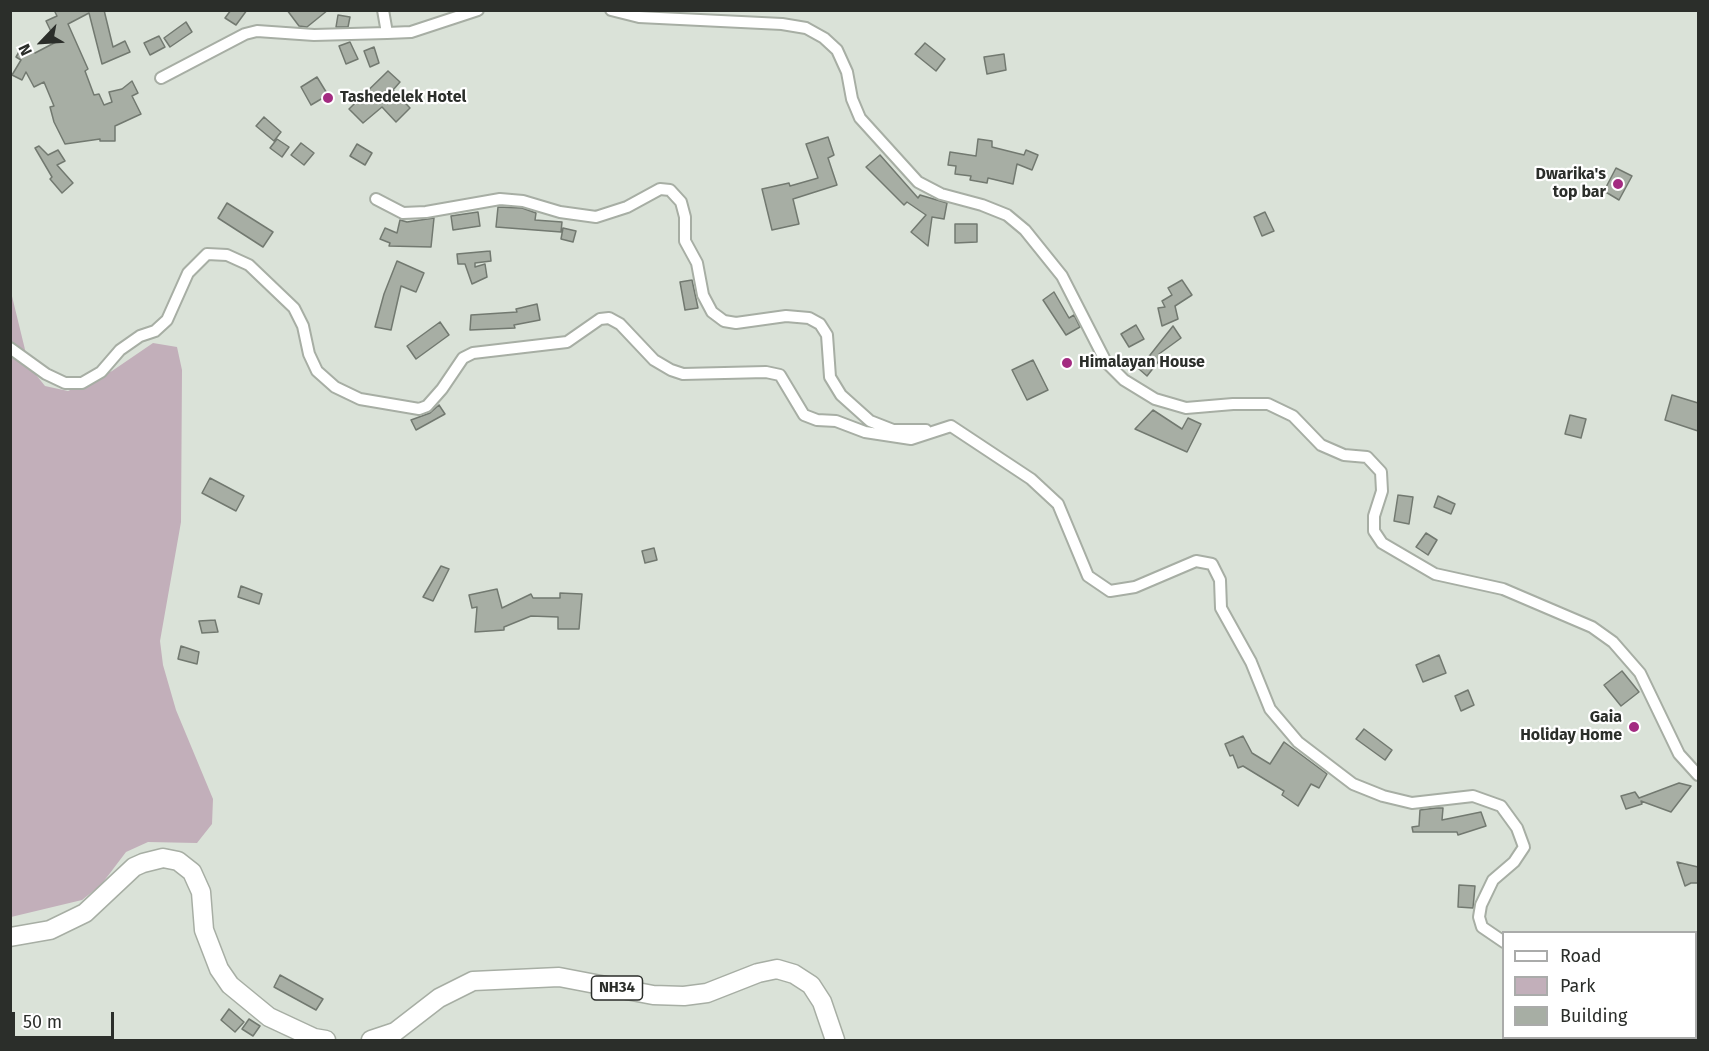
<!DOCTYPE html>
<html>
<head>
<meta charset="utf-8">
<style>
  body { margin:0 }
  #map { position:relative; width:1709px; height:1051px; overflow:hidden; background:#dae2d8; font-family:"Fira Sans",sans-serif }
  canvas { display:block }
  .frame { position:absolute; inset:0; border:12px solid #2b2e2a; pointer-events:none }
  .legend { position:absolute; left:1502px; top:931px; width:195px; height:108px; box-sizing:border-box; background:#fff; border:2px solid #aaabaa; margin:0; padding:8px 10px; list-style:none; font-size:18px; color:#2b2e2a }
  .legend li { display:flex; align-items:center; gap:12px; height:30px }
  .legend b { width:30px; border:2px solid #aaabaa }
  .north { position:absolute; left:12px; top:12px; width:60px; height:60px; -webkit-text-stroke:4px #fff; paint-order:stroke; rotate:245deg; font-size:16px; font-weight:700; line-height:24px; text-align:center; color:#2b2e2a }
  .north::after { content:''; display:block; margin:auto; width:21px; height:27px; background:#2b2e2a; clip-path:polygon(50% 0,100% 100%,50% 72%,0 100%) }
  .scale { position:absolute; left:12px; top:1012px; width:102px; height:27px; box-sizing:border-box; border:3px solid #2b2e2a; border-top:0; padding-left:8px; font-size:18px; line-height:21px; white-space:nowrap; color:#2b2e2a; -webkit-text-stroke:4px #fff; paint-order:stroke }
</style>
</head>
<body>
<div id="map">
<canvas width="1709" height="1051"></canvas>
<div class="frame"></div>
<ul class="legend">
<li><b style="height:8px;background:#fff"></b>Road</li>
<li><b style="height:16px;background:#c2afba"></b>Park</li>
<li><b style="height:16px;background:#a7aea4"></b>Building</li>
</ul>
<div class="north">N</div>
<div class="scale">50 m</div>
</div>
<script>
const ctx = document.querySelector('canvas').getContext('2d');
ctx.lineJoin = 'round';
function fillPath(path, color) { ctx.fillStyle = color; ctx.fill(path, 'evenodd'); }
const toPath = rows => new Path2D(rows.map(r => 'M' + r).join(''));
function trace(path, color, width, dash) { ctx.strokeStyle = color; ctx.lineWidth = width; ctx.lineCap = dash ? 'butt' : 'round'; ctx.setLineDash(dash || []); ctx.stroke(path); }
function label(font, color, halo, rows, align = 'center') {
  ctx.font = font + ' "Fira Sans",sans-serif'; ctx.lineWidth = 4.5; ctx.setLineDash([]); ctx.textBaseline = 'middle'; ctx.strokeStyle = halo; ctx.fillStyle = color; for (const [text, x, y, turn = 0] of rows) {
    ctx.save(); ctx.translate(x, y); ctx.rotate((+turn || 0) * Math.PI / 180); ctx.textAlign = isNaN(turn) ? turn : align; if (halo) ctx.strokeText(text, 0, 0); ctx.fillText(text, 0, 0); ctx.restore();
  }
}
const green = toPath([
  [10,288,29,366,45,386,68,391,112,371,153,343,177,347,182,370,181,522,160,641,163,665,176,710,213,799,212,824,197,843,148,842,126,852,101,885,82,900,11,917]
]);
const building = toPath([
  [54,10,104,10,113,47,125,41,130,52,102,64,89,13,68,24,88,69,85,71,94,95,99,94,104,105,112,102,109,92,122,89,132,81,138,93,132,96,141,114,115,126,115,141,100,141,100,139,65,144,54,122,50,107,54,106,44,82,34,87,26,72,22,80,12,75,21,60,16,57,23,45,35,53,56,42,46,21,57,16,54,10],
  [231,10,247,10,236,25,225,18,231,10],
  [287,10,328,10,307,27,299,26,287,10],
  [338,15,350,17,348,27,336,27,338,15],
  [186,22,192,32,170,47,164,38,186,22],
  [159,36,165,47,150,55,144,43,159,36],
  [350,42,358,59,346,64,339,46,350,42],
  [925,43,945,59,936,71,915,54,925,43],
  [374,47,379,63,370,67,364,51,374,47],
  [1004,54,1006,70,987,74,984,57,1004,54],
  [388,71,400,82,393,90,410,108,396,122,382,107,363,123,349,109,388,71],
  [317,77,328,95,311,105,301,87,317,77],
  [264,117,281,132,274,141,256,126,264,117],
  [828,137,834,155,828,158,837,185,793,199,799,224,772,230,762,189,789,183,790,186,818,178,806,144,828,137],
  [277,139,289,147,282,157,270,148,277,139],
  [978,139,992,141,992,147,1024,155,1026,150,1038,155,1032,170,1017,164,1013,184,988,178,987,183,970,180,971,176,955,174,956,166,948,165,950,152,976,156,978,139],
  [301,143,314,153,304,165,291,155,301,143],
  [357,144,372,153,365,165,350,156,357,144],
  [39,146,48,155,58,150,65,161,57,165,73,183,62,193,50,179,52,177,35,148,39,146],
  [880,155,918,198,920,195,947,203,944,219,932,217,928,246,911,232,926,215,907,202,904,205,866,167,880,155],
  [1616,168,1632,176,1619,200,1604,191,1616,168],
  [227,203,273,232,263,247,218,218,227,203],
  [498,207,522,208,536,213,535,220,562,222,561,232,496,227,498,207],
  [478,212,480,226,453,230,451,216,478,212],
  [1265,212,1274,231,1262,236,1254,217,1265,212],
  [434,218,431,247,389,246,390,243,380,239,385,228,397,233,400,220,407,222,434,218],
  [955,224,977,224,977,242,955,243,955,224],
  [563,228,576,231,573,242,561,239,563,228],
  [490,251,491,261,475,263,475,267,485,264,487,277,472,284,465,264,458,264,457,254,490,251],
  [397,261,424,273,416,292,401,286,391,330,375,327,384,294,397,261],
  [692,280,698,308,685,310,680,282,692,280],
  [1182,280,1192,295,1175,306,1178,319,1162,326,1158,308,1165,307,1162,301,1172,295,1168,288,1182,280],
  [1054,292,1069,318,1074,315,1080,327,1066,335,1043,300,1054,292],
  [537,304,540,320,514,325,515,328,470,330,471,315,517,312,516,309,537,304],
  [440,322,449,335,416,359,407,346,440,322],
  [1136,325,1144,339,1129,347,1121,334,1136,325],
  [1173,326,1181,338,1159,354,1162,357,1147,376,1139,369,1173,326],
  [1033,360,1048,390,1027,400,1012,370,1033,360],
  [1672,395,1698,403,1698,431,1665,420,1672,395],
  [439,405,445,414,416,430,411,420,430,413,439,405],
  [1153,410,1182,429,1188,418,1201,424,1187,452,1135,429,1153,410],
  [1570,415,1586,419,1581,438,1565,434,1570,415],
  [210,478,244,496,236,511,202,493,210,478],
  [1398,495,1413,497,1409,524,1394,521,1398,495],
  [1438,496,1455,504,1451,514,1434,507,1438,496],
  [1426,533,1437,540,1428,555,1416,547,1426,533],
  [654,548,657,560,645,563,642,551,654,548],
  [441,566,449,569,433,601,423,597,441,566],
  [241,586,262,594,259,604,238,597,241,586],
  [497,589,502,608,531,594,533,598,560,598,560,593,582,594,579,629,558,629,558,617,531,616,504,627,504,630,475,632,477,607,472,608,469,595,497,589],
  [215,620,218,632,202,633,199,621,215,620],
  [181,646,199,652,197,664,178,659,181,646],
  [1439,655,1446,673,1423,682,1416,665,1439,655],
  [1622,671,1639,692,1621,706,1604,685,1622,671],
  [1468,690,1474,705,1461,711,1455,696,1468,690],
  [1364,729,1392,750,1385,760,1356,739,1364,729],
  [1243,736,1252,753,1270,764,1284,742,1327,774,1319,788,1311,784,1298,806,1282,795,1284,791,1243,766,1238,768,1233,755,1230,756,1225,744,1243,736],
  [1679,783,1691,786,1671,812,1641,801,1642,804,1626,809,1621,796,1635,792,1639,798,1679,783],
  [1436,808,1443,808,1442,820,1481,812,1486,826,1458,835,1457,832,1413,832,1412,827,1419,826,1420,810,1436,808],
  [1677,862,1698,867,1698,883,1691,883,1685,886,1677,862],
  [1459,885,1475,886,1473,908,1458,907,1459,885],
  [280,975,323,999,316,1010,274,987,280,975],
  [229,1009,244,1022,235,1032,221,1020,229,1009],
  [249,1019,260,1026,253,1036,242,1029,249,1019]
]);
const minor = toPath([
  [383,10,387,33,411,32,478,10],
  [611,10,639,17,782,24,806,28,824,38,837,50,847,72,852,99,860,118,918,182,941,194,982,205,1007,215,1025,230,1062,276,1106,362,1124,380,1155,399,1186,408,1233,404,1268,404,1293,416,1321,445,1344,455,1367,457,1381,472,1382,491,1374,516,1374,531,1382,543,1435,574,1503,589,1592,627,1613,642,1640,673,1679,754,1698,775],
  [161,78,245,34,257,31,314,35,387,33],
  [376,199,403,213,426,212,500,199,523,201,560,212,596,217,627,207,660,189,670,190,681,202,685,217,685,241,697,263,703,295,712,312,724,321,736,323,786,316,809,318,820,324,827,335,830,377,841,395,870,421,893,430,926,430],
  [10,348,46,374,65,383,82,383,101,372,120,350,140,336,155,331,167,320,188,273,207,254,227,255,249,265,294,308,303,326,309,354,317,371,335,387,360,399,419,409,427,406,442,389,463,358,473,353,567,342,600,319,609,318,620,324,654,360,671,370,683,374,766,372,780,375,804,415,817,420,836,421,865,432,911,439,951,426,1031,479,1058,504,1088,576,1110,591,1135,587,1196,561,1212,564,1220,580,1221,608,1251,662,1270,709,1298,742,1353,784,1383,796,1412,803,1473,796,1501,806,1517,828,1524,847,1514,862,1493,880,1481,905,1479,917,1482,927,1504,942],
  [1641,1038,1646,1040]
]);
const trunk = toPath([
  [10,937,50,930,85,913,134,867,143,863,163,858,178,861,192,872,201,892,204,930,219,969,230,985,269,1017,314,1038,326,1040],
  [371,1040,395,1032,439,998,473,981,559,977,653,995,684,996,707,993,758,973,777,969,794,974,811,985,822,1002,835,1040]
]);
const markers = [
  [328,98,6,"#a32b81"],
  [1618,184,6,"#a32b81"],
  [1067,363,6,"#a32b81"],
  [1634,727,6,"#a32b81"]
];
const shields = [
  [617,988,51]
];
const shieldNames = [
  ["NH34",617,988]
];
const poiNames = [
  ["Tashedelek Hotel",340,98],
  ["Dwarika's",1606,175,"right"],
  ["top bar",1606,193,"right"],
  ["Himalayan House",1079,363],
  ["Gaia",1622,718,"right"],
  ["Holiday Home",1622,736,"right"]
];
fillPath(green, '#c2afba');
fillPath(building, '#a7aea4');
trace(building, '#727970', 1.5);
trace(minor, '#a7aea4', 14);
trace(trunk, '#a7aea4', 21);
trace(minor, '#fff', 10);
trace(trunk, '#fff', 18);
for (const [x, y, r, color] of markers) { const dot = new Path2D(); dot.arc(x, y, r, 0, 2 * Math.PI); ctx.fillStyle = color; ctx.fill(dot); trace(dot, '#fff', 2); }
for (const [x, y, w] of shields) { const box = new Path2D(); box.roundRect(x - w / 2, y - 12, w, 24, 4.5); ctx.fillStyle = '#fff'; ctx.fill(box); trace(box, '#2b2e2a', 1.5); }
label('bold 15px', '#2b2e2a', null, shieldNames);
label('bold 16px', '#2b2e2a', '#fff', poiNames, 'left');
</script>
</body>
</html>
